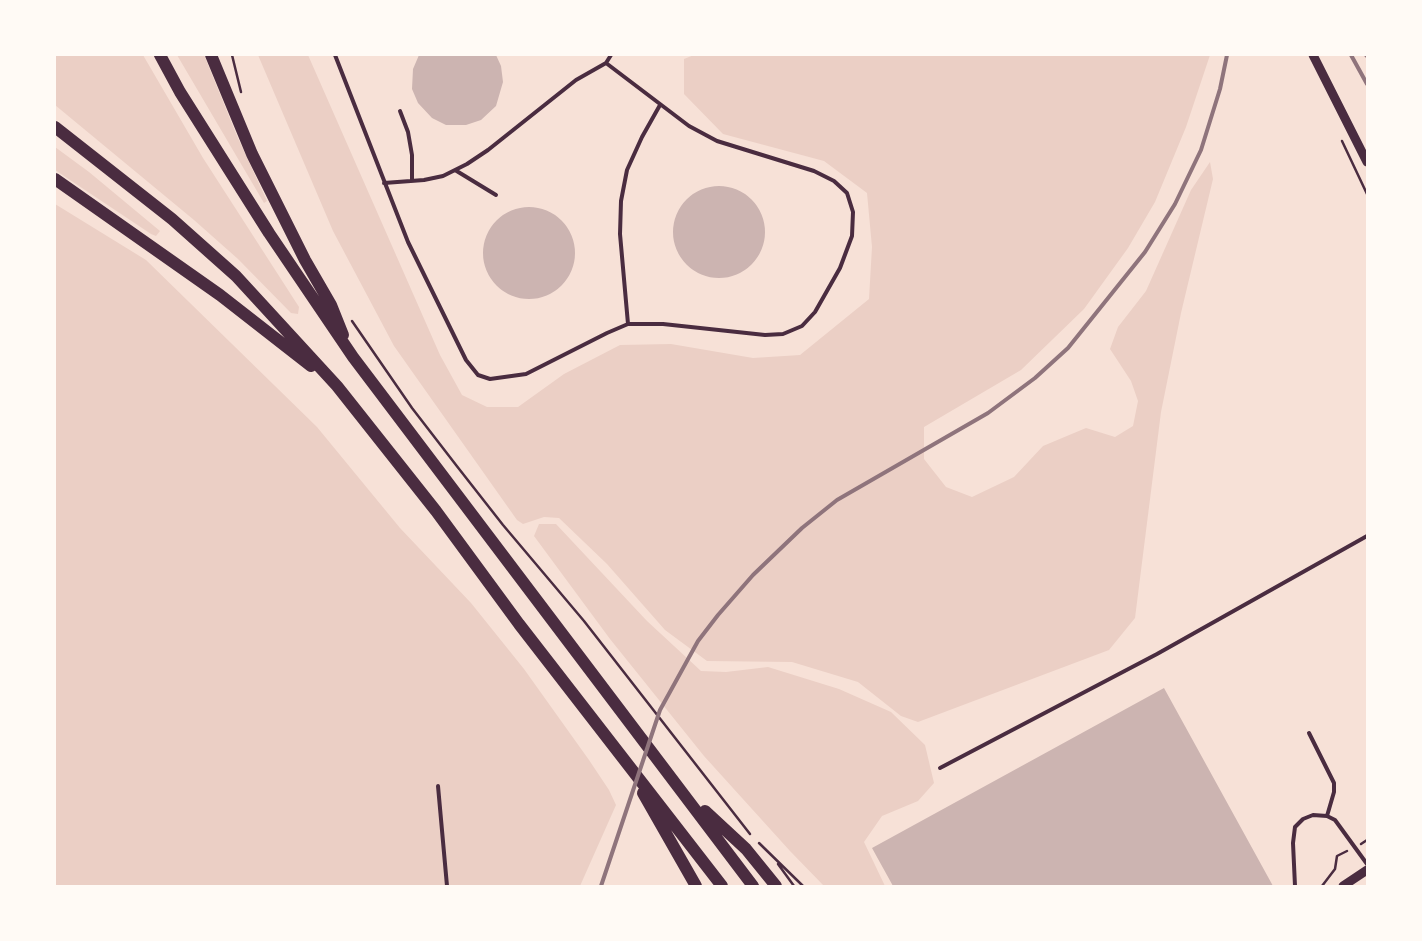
<!DOCTYPE html>
<html>
<head>
<meta charset="utf-8">
<style>
  body { margin:0 }
  #map { position:relative; width:1422px; height:941px; overflow:hidden; background:#f7e1d7; font-family:Roboto,sans-serif }
  canvas { display:block }
  .frame { position:absolute; inset:0; border:56px solid #fffaf5; pointer-events:none }
</style>
</head>
<body>
<div id="map">
<canvas width="1422" height="941"></canvas>
<div class="frame"></div>
</div>
<script>
const ctx = document.querySelector('canvas').getContext('2d');
ctx.lineJoin = 'round';
function fillPath(path, color) { ctx.fillStyle = color; ctx.fill(path, 'evenodd'); }
const toPath = rows => new Path2D(rows.map(r => 'M' + r).join(''));
function trace(path, color, width, dash) { ctx.strokeStyle = color; ctx.lineWidth = width; ctx.lineCap = dash ? 'butt' : 'round'; ctx.setLineDash(dash || []); ctx.stroke(path); }
const green = toPath([
  [55,55,143,55,203,158,299,307,298,314,291,313,238,259,194,220,55,105],
  [177,55,204,55,237,136,267,201,264,203],
  [258,55,308,55,440,355,462,395,487,407,518,407,564,374,620,345,671,344,753,358,800,355,869,299,872,247,867,193,824,161,723,134,684,94,684,59,694,55,1210,55,1186,127,1155,202,1128,248,1084,309,1021,370,924,427,924,459,946,487,972,497,1014,477,1043,446,1086,428,1115,437,1133,426,1138,401,1131,381,1110,349,1118,327,1146,291,1191,190,1210,162,1213,179,1181,313,1161,412,1135,618,1109,650,918,722,901,716,858,682,792,662,707,661,665,630,607,564,559,518,544,517,523,524,517,520,394,346,333,231],
  [55,147,89,172,160,231,156,236,151,234,55,170],
  [55,204,146,260,317,427,400,528,471,603,524,669,589,760,609,790,616,805,580,886,55,886],
  [539,524,556,524,647,621,701,671,726,672,768,667,839,689,891,712,925,745,934,783,918,801,882,816,864,842,885,886,824,886,790,851,704,756,610,639,534,536]
]);
const building = toPath([
  [419,55,496,55,501,66,503,82,496,106,481,120,466,125,446,125,432,118,418,103,412,89,413,69],
  '673 232a46 46 0 1 1 92 0a46 46 0 1 1-92 0Z',
  '483 253a46 46 0 1 1 92 0a46 46 0 1 1-92 0Z',
  [1164,688,1273,886,893,886,872,848]
]);
const path = toPath([
  [232,55,241,92],
  [1342,141,1367,194],
  [352,321,412,408,456,465,503,525,584,621,750,834],
  [759,843,803,886],
  [1361,844,1367,840],
  [778,864,794,886],
  [1322,886,1335,869,1337,856,1347,851]
]);
const service = toPath([
  [335,55,408,242,466,360,478,375,490,379,526,374,607,333,628,324,663,324,765,335,783,334,802,326,815,312,840,268,852,236,853,212,847,193,834,181,814,171,717,141,689,126,606,63],
  [400,111,408,132,412,155,412,181],
  [455,170,496,195],
  [384,183,424,180,443,176,467,164,488,150,576,80,606,63,611,55],
  [628,324,620,234,621,201,627,170,642,137,660,105],
  [1309,733,1334,783,1334,792,1327,816],
  [940,768,1157,654,1367,536],
  [438,786,447,886],
  [1295,886,1293,843,1295,827,1303,819,1313,815,1327,816,1335,820,1367,864]
]);
const tertiary = toPath([
  [1313,55,1367,162],
  [1343,886,1367,870]
]);
const primary = toPath([
  [160,55,180,92,269,233,353,357,753,886],
  [211,55,252,154,305,260,331,305,343,335],
  [55,127,172,219,236,276,337,386,436,511,519,624,722,886],
  [55,179,220,295,311,366],
  [643,793,696,886],
  [705,811,746,849,776,886]
]);
const rail = toPath([
  [1351,55,1367,84],
  [1366,55,1367,56],
  [601,886,660,710,698,641,718,615,753,575,802,528,837,500,988,413,1035,378,1068,348,1145,252,1175,204,1201,150,1220,89,1227,55]
]);
fillPath(green, '#ebcfc5');
fillPath(building, '#ccb4b1');
trace(path, '#4a2c40', 2.5);
trace(service, '#4a2c40', 4);
trace(tertiary, '#4a2c40', 9);
trace(primary, '#4a2c40', 12);
trace(rail, '#8f747c', 4);
</script>
</body>
</html>
